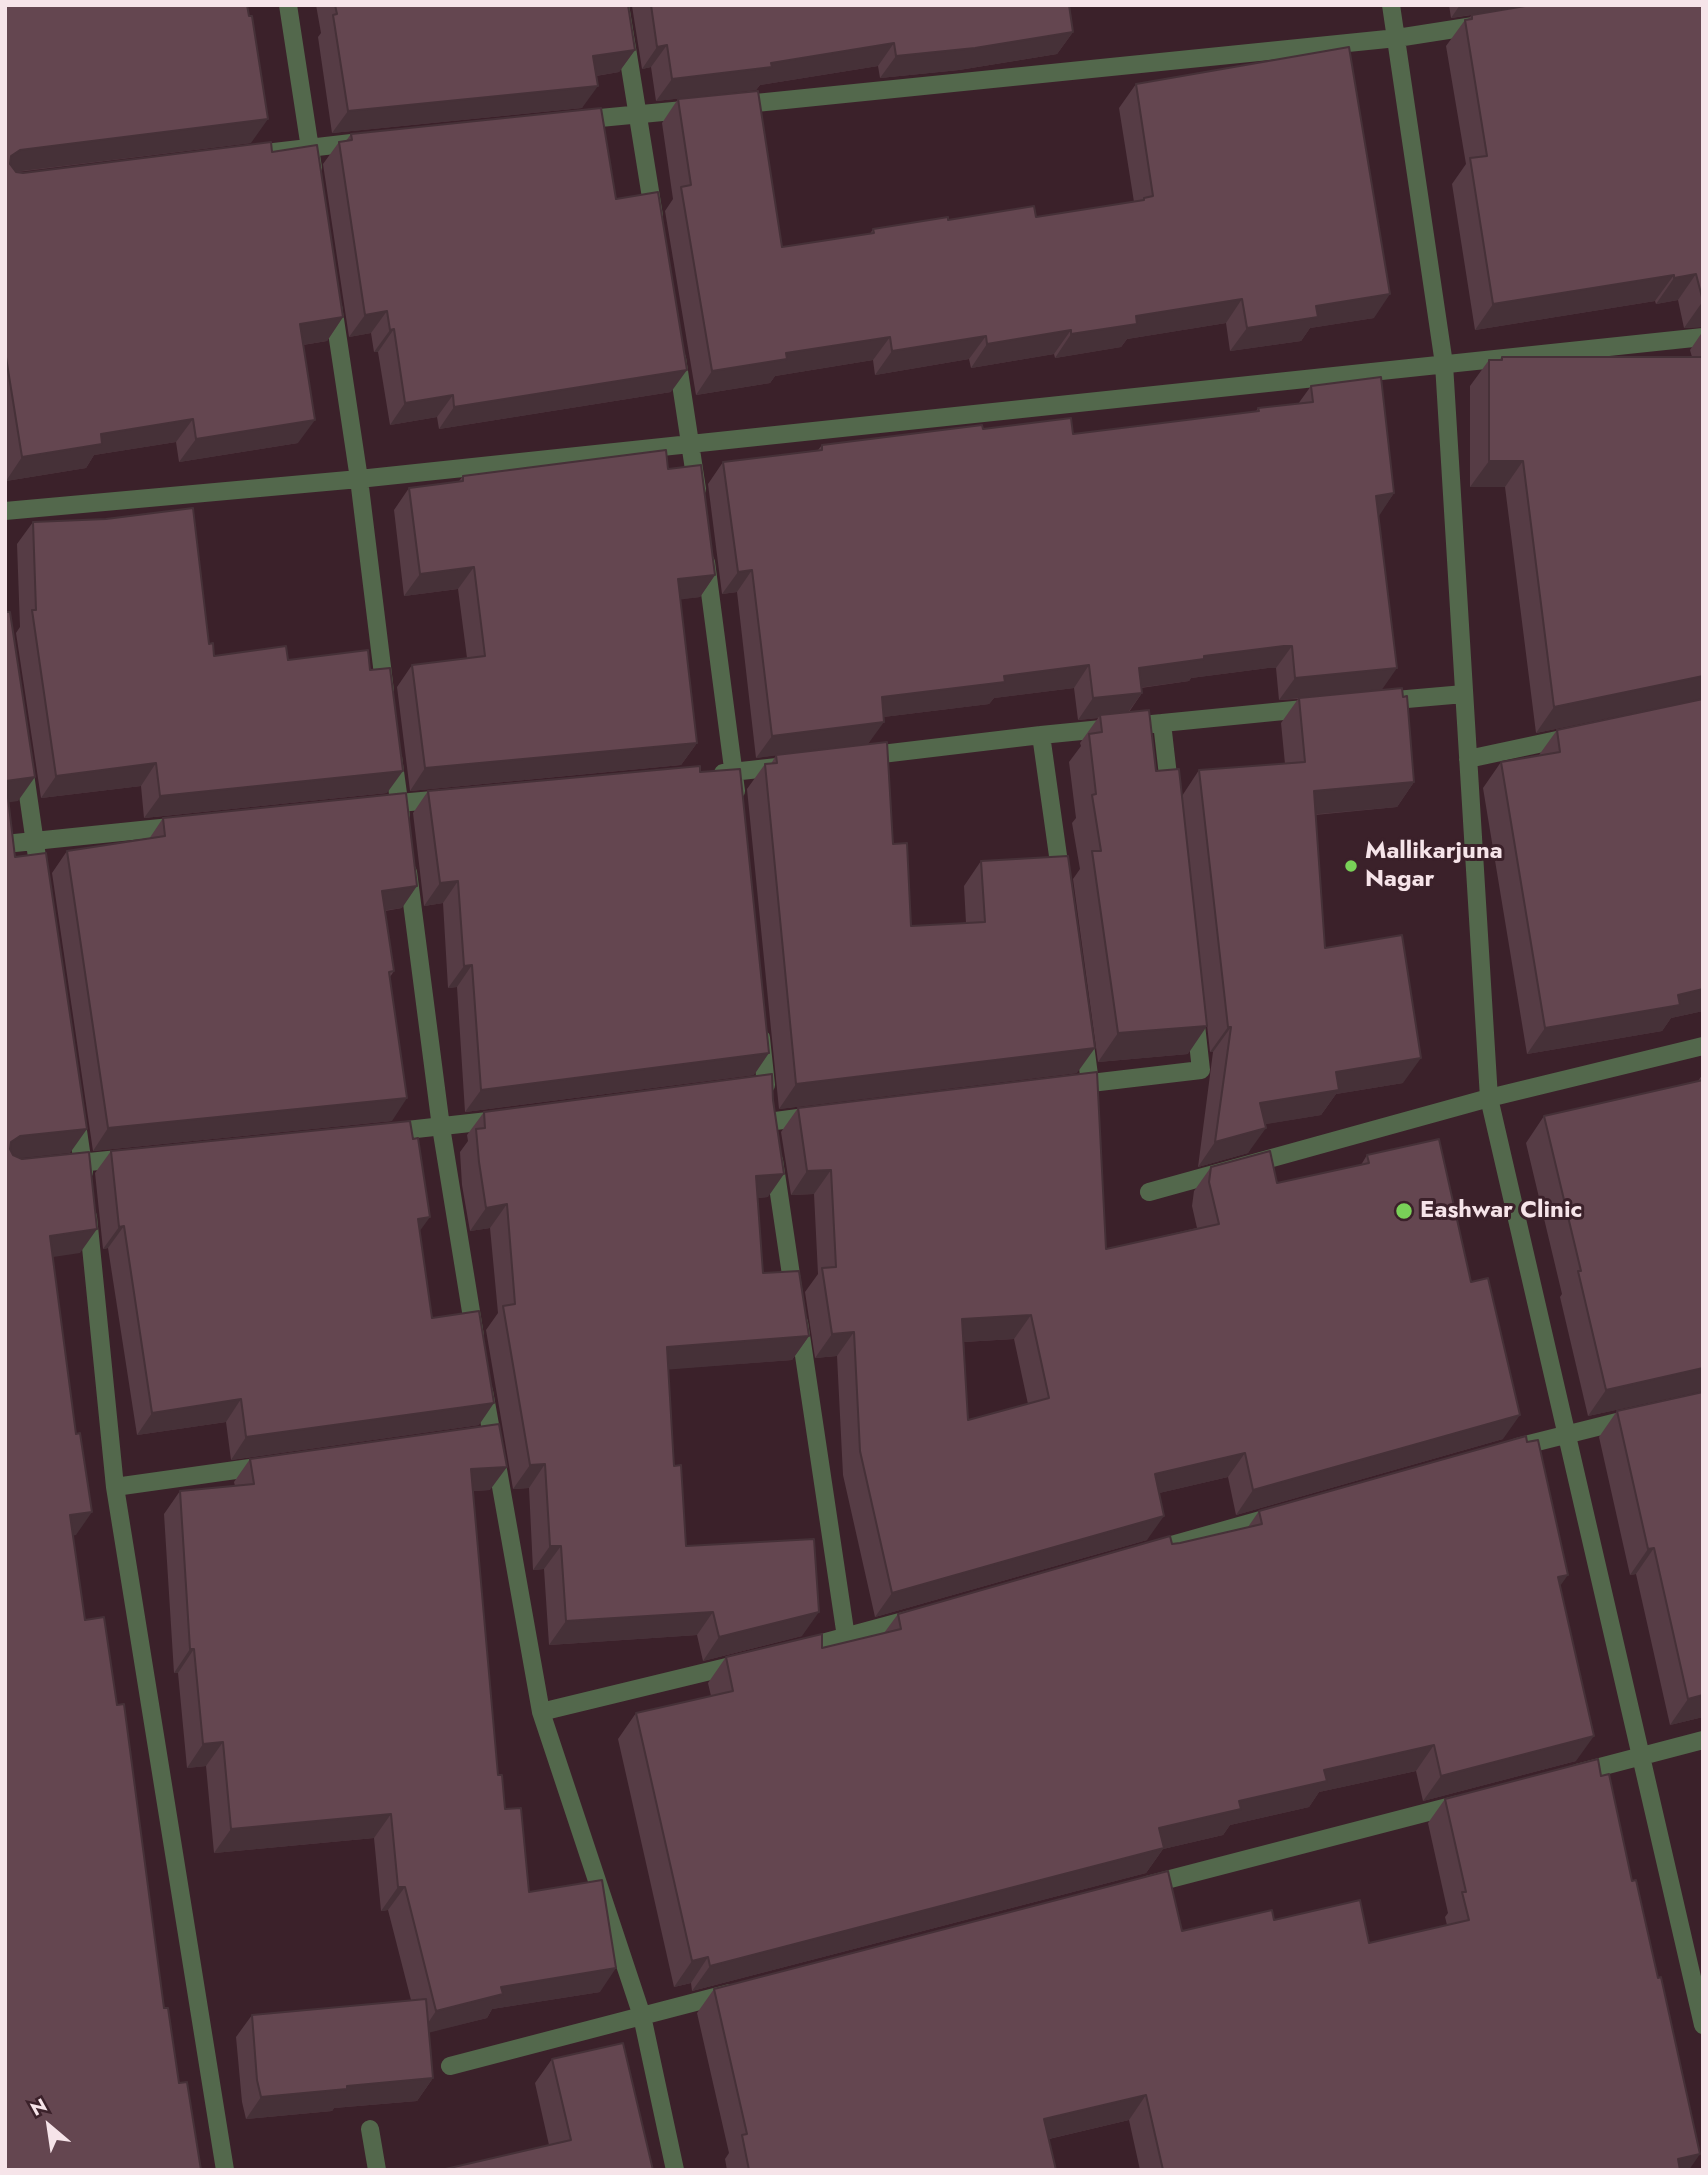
<!DOCTYPE html>
<html>
<head>
<meta charset="utf-8">
<style>
  body { margin:0 }
  #map { position:relative; width:1708px; height:2175px; overflow:hidden; background:#3b212a; font-family:Jost,sans-serif }
  canvas { display:block }
  .frame { position:absolute; inset:0; border:7px solid #f6e4e9; pointer-events:none }
  .north { position:absolute; left:14px; top:2091px; width:70px; height:70px; -webkit-text-stroke:5px #3b212a; paint-order:stroke; rotate:331deg; font-size:19px; font-weight:700; line-height:28px; text-align:center; color:#f6e4e9 }
  .north::after { content:''; display:block; margin:auto; width:24px; height:32px; background:#f6e4e9; clip-path:polygon(50% 0,100% 100%,50% 72%,0 100%) }
</style>
</head>
<body>
<div id="map">
<canvas width="1708" height="2175"></canvas>
<div class="frame"></div>
<div class="north">N</div>
</div>
<script>
const ctx = document.querySelector('canvas').getContext('2d');
ctx.lineJoin = 'round';
const toPath = rows => new Path2D(rows.map(r => 'M' + r).join(''));
function trace(path, color, width, dash) { ctx.strokeStyle = color; ctx.lineWidth = width; ctx.lineCap = dash ? 'butt' : 'round'; ctx.setLineDash(dash || []); ctx.stroke(path); }
function fillPath(path, color) { ctx.fillStyle = color; ctx.fill(path, 'evenodd'); }
function label(font, color, halo, rows, align = 'center') {
  ctx.font = font + ' Jost,sans-serif'; ctx.lineWidth = 6; ctx.setLineDash([]); ctx.textBaseline = 'middle'; ctx.strokeStyle = halo; ctx.fillStyle = color; for (const [text, x, y, turn = 0] of rows) {
    ctx.save(); ctx.translate(x, y); ctx.rotate((+turn || 0) * Math.PI / 180); ctx.textAlign = isNaN(turn) ? turn : align; if (halo) ctx.strokeText(text, 0, 0); ctx.fillText(text, 0, 0); ctx.restore();
  }
}
const street = toPath([
  [288,5,313,168],
  [620,5,654,216],
  [1391,5,1444,364,1489,1098,1703,2025],
  [736,105,1397,38,1480,25],
  [579,120,694,109],
  [248,155,360,142],
  [333,306,359,479,385,691],
  [677,358,697,489],
  [5,511,359,479,1703,337],
  [706,562,736,791],
  [1384,701,1464,694],
  [1162,723,1170,793],
  [1041,735,1061,877],
  [865,756,1041,735,1314,708],
  [393,757,401,816],
  [1468,759,1571,737],
  [24,767,40,878],
  [723,773,786,766],
  [388,804,444,799],
  [5,844,180,826],
  [408,872,441,1127,475,1336],
  [1084,1037,1090,1083],
  [1074,1085,1201,1070,1195,1016],
  [754,1087,766,1085,761,1038],
  [76,1117,84,1172],
  [768,1122,813,1116],
  [389,1132,497,1120],
  [774,1160,794,1295],
  [69,1164,128,1158],
  [1149,1192,1489,1098,1703,1046],
  [88,1217,115,1487,225,2170],
  [799,1322,846,1637],
  [484,1391,541,1712,642,2016,675,2170],
  [1517,1447,1629,1419],
  [115,1487,264,1466],
  [1154,1550,1275,1516],
  [800,1649,911,1619],
  [541,1712,739,1664],
  [1577,1773,1703,1740],
  [1147,1885,1459,1804],
  [450,2066,730,1993],
  [370,2129,377,2170]
]);
const wall = toPath([
  [5,5,251,143,18,172,23,173,272,152,343,317,327,341,303,345,298,443,179,462,176,442,94,455,86,468,6,481],
  [316,5,628,5,635,50,619,72,596,76,582,108,332,133,318,37,321,33],
  [633,5,1069,5,1073,32,1057,54,959,70,880,78,878,66,760,85,756,90,656,101,651,67,642,69,632,6],
  [1449,5,1703,5,1703,327,1684,328,1678,300,1656,304,1655,301,1475,330,1452,184,1466,164,1446,46,1465,20,1468,19,1472,15,1451,18],
  [1136,84,1374,318,1310,328,1301,341,1230,351,1226,323,1127,339,1121,347,1055,358,1054,354,971,368,969,359,875,375,873,360,775,376,770,383,696,395,665,211,673,199,662,123,678,99,782,247,870,234,873,229,948,220,1036,217,1134,202,1119,108],
  [351,134,616,199,671,392,439,429,437,417,390,425,378,352,374,352,371,333,349,337,323,164,339,142,346,141],
  [1703,331,1703,1011,1671,1018,1662,1031,1527,1054,1483,788,1501,762,1539,755,1557,730,1703,699,1701,699,1536,733,1505,487,1470,487,1470,386,1489,360,1499,360,1502,357,1692,357,1690,350],
  [1311,386,1394,493,1378,516,1382,690,1414,782,1397,807,1315,815,1325,948,1403,1083,1336,1094,1321,1115,1265,1124,1248,1153,1198,1167,1213,1052,1210,1052,1182,796,1199,770,1285,764,1281,723,1298,699,1279,700,1276,668,1268,668,1191,678,1189,681,1141,688,1142,693,1129,712,1188,1054,1098,1062,1073,879,1080,869,1072,823,1076,818,1069,762,1081,746,1080,743,1098,718,1078,720,1074,688,994,698,989,704,883,717,868,744,893,844,911,926,966,923,964,886,981,861,1077,1073,779,1109,747,789,765,764,771,764,776,755,756,758,737,592,722,594,708,484,723,462,818,450,822,445,983,429,1073,434,1256,411,1258,408,1298,404],
  [668,469,715,575,700,597,680,599,697,743,681,765,410,791,397,687,412,665,467,658,458,589,404,596,394,510,409,488,459,481,463,476],
  [33,522,209,644,214,656,288,660,387,793,144,818,141,786,41,798,16,633,20,627,17,544],
  [428,791,754,1075,465,1112,457,987,448,988,443,903,424,906,413,813],
  [163,818,402,908,385,911,394,971,390,977,392,1121,93,1151,52,873,67,851,149,839],
  [1703,1074,1703,1391,1588,1416,1560,1297,1562,1294,1526,1143,1544,1116,1698,1081],
  [798,1108,1106,1249,1197,1228,1192,1206,1194,1191,1211,1167,1277,1183,1361,1165,1367,1155,1503,1439,1236,1515,1228,1477,1159,1493,1147,1540,875,1617,843,1475,837,1356,815,1358,805,1292,818,1274,814,1194,791,1195,781,1132],
  [1014,1339,1028,1404,968,1420,964,1342],
  [484,1112,768,1197,757,1198,763,1273,809,1336,792,1360,668,1369,674,1466,686,1546,802,1636,703,1661,697,1635,549,1645,544,1569,533,1570,529,1488,513,1489,486,1330,498,1313,490,1228,470,1231,462,1185,460,1152,468,1141,467,1135],
  [111,1151,420,1232,432,1318,479,1425,231,1460,226,1422,137,1435,108,1248,103,1249,95,1173],
  [1617,1411,1703,1717,1670,1725,1636,1574,1630,1575,1599,1437],
  [250,1459,490,1490,473,1491,498,1775,505,1809,529,1892,600,1992,492,2009,487,2018,429,2032,433,2078,417,2101,334,2108,332,2111,246,2119,242,2102,236,2037,252,2015,411,2000,388,1910,381,1911,374,1838,214,1853,206,1766,187,1768,178,1673,174,1673,164,1514,180,1491,235,1486,234,1482],
  [1259,1511,1560,1586,1576,1761,1423,1801,1416,1771,1319,1792,1309,1807,1230,1825,1223,1835,1163,1849,1146,1873,692,1991,691,1983,674,1987,618,1739,636,1713,711,1696,708,1683,726,1657,822,1648,884,1633,898,1614,1172,1544,1180,1543,1248,1527],
  [1445,1799,1689,2170,1140,2170,1129,2120,1049,2139,1056,2170,727,2170,725,2159,729,2153,697,2013,714,1989,1274,1920,1369,1943,1447,1925,1445,1917,1448,1913,1428,1823],
  [552,2059,653,2170,549,2145,535,2083]
]);
const shadedWall = toPath([
  [1460,5,1532,5,1451,18],
  [1073,32,1057,54,959,70,880,78,896,56],
  [894,43,878,66,760,85,756,90,656,101,672,79],
  [667,45,651,67,642,69,657,47],
  [635,50,619,72,577,79,593,56],
  [598,86,582,108,332,133,348,111],
  [268,119,251,143,5,173,11,156,20,150],
  [1696,274,1678,300,1656,304,1674,278],
  [1674,275,1655,301,1475,330,1493,304],
  [1390,294,1374,318,1310,328,1301,341,1230,351,1247,328,1316,306],
  [1242,299,1226,323,1127,339,1121,347,1055,358,1071,334,1136,316],
  [1703,301,1703,327,1684,328],
  [387,311,371,333,349,337,365,315],
  [343,317,327,341,283,348,300,324],
  [394,329,378,352,374,352,390,330],
  [1071,330,1054,354,971,368,987,344],
  [986,336,969,359,875,375,892,351],
  [890,337,873,360,775,376,770,383,696,395,712,371,786,353],
  [687,370,671,392,439,429,454,407],
  [453,395,437,417,390,425,405,403],
  [193,419,176,442,94,455,86,468,6,481,22,457,101,434],
  [315,420,298,443,179,462,196,439],
  [1489,461,1523,461,1505,487,1470,487],
  [1394,493,1379,516,1360,518,1376,496],
  [474,567,458,589,404,596,420,574],
  [752,570,737,592,722,594,738,572],
  [715,575,700,597,662,602,678,579],
  [1284,646,1292,646,1276,668,1268,668,1191,678,1189,681,1123,690,1139,668,1204,656],
  [1089,665,1074,688,994,698,989,704,867,719,882,697,1004,676],
  [1397,668,1381,691,1279,700,1295,678],
  [1703,676,1703,699,1701,699,1536,733,1554,707],
  [1142,693,1126,715,1100,715,1098,718,1078,720,1093,698],
  [884,722,868,744,756,758,772,736],
  [697,743,681,765,410,791,425,768],
  [156,763,141,786,41,798,56,776],
  [403,771,387,793,144,818,160,796],
  [35,777,18,801,5,803,6,781],
  [1414,782,1397,807,1296,816,1314,791],
  [458,881,443,903,424,906,440,883],
  [417,886,402,908,366,913,382,891],
  [472,965,457,987,448,988,464,966],
  [1703,989,1703,1011,1671,1018,1662,1031,1527,1054,1545,1028],
  [1207,1026,1188,1054,1098,1062,1118,1033],
  [1228,1027,1231,1027,1213,1052,1210,1052],
  [1095,1048,1077,1073,779,1109,796,1084],
  [769,1053,754,1075,465,1112,481,1090],
  [1421,1058,1403,1083,1336,1094,1321,1115,1243,1128,1260,1103,1336,1072],
  [407,1098,392,1121,93,1151,108,1128],
  [1266,1128,1248,1153,1198,1167,1215,1142],
  [87,1129,70,1153,5,1160,11,1142,20,1136],
  [831,1170,814,1194,791,1195,807,1171],
  [784,1174,768,1197,739,1200,756,1176],
  [507,1204,490,1228,470,1231,486,1208],
  [430,1217,414,1239,418,1219],
  [124,1226,108,1248,103,1249,119,1227],
  [97,1229,80,1253,33,1260,50,1236],
  [1031,1315,1014,1339,945,1343,962,1319],
  [854,1332,837,1356,815,1358,832,1334],
  [809,1336,792,1360,650,1371,667,1347],
  [1703,1368,1703,1391,1588,1416,1606,1390],
  [241,1399,226,1422,137,1435,152,1413],
  [494,1403,479,1425,231,1460,246,1437],
  [1520,1415,1503,1439,1236,1515,1253,1490],
  [1245,1453,1228,1477,1138,1498,1155,1474],
  [545,1464,529,1488,513,1489,530,1465],
  [507,1467,490,1490,454,1492,471,1469],
  [92,1512,76,1535,53,1539,70,1515],
  [1164,1516,1147,1540,875,1617,892,1593],
  [550,1546,561,1546,544,1569,533,1570],
  [1654,1548,1636,1574,1630,1575,1648,1549],
  [1568,1575,1550,1600,1558,1577],
  [713,1612,697,1635,549,1645,566,1621],
  [819,1612,802,1636,703,1661,719,1637],
  [190,1649,194,1649,178,1673,174,1673],
  [1703,1695,1703,1717,1670,1725,1688,1699],
  [1594,1736,1576,1761,1423,1801,1441,1776],
  [223,1742,206,1766,187,1768,203,1744],
  [1434,1745,1416,1771,1319,1792,1309,1807,1230,1825,1223,1835,1163,1849,1146,1873,692,1991,710,1966,1159,1828,1239,1801,1324,1770],
  [391,1814,374,1838,214,1853,231,1829],
  [398,1887,405,1887,388,1910,381,1911],
  [708,1957,691,1983,674,1987,692,1961],
  [616,1968,600,1992,492,2009,487,2018,420,2035,436,2011,501,1987],
  [433,2078,417,2101,334,2108,332,2111,246,2119,261,2097,347,2086],
  [1146,2095,1129,2120,1027,2144,1044,2119],
  [1700,2154,1689,2170,1670,2170,1678,2159]
]);
const building = toPath([
  [5,5,247,5,249,16,252,16,268,119,20,150,11,156,10,164,16,172,23,173,271,142,272,152,317,145,343,317,300,324,315,420,196,439,193,419,101,434,102,444,22,457,5,351,5,5],
  [335,5,628,5,635,50,593,56,598,86,348,111,333,15,337,14,335,5],
  [651,5,1069,5,1073,32,975,48,896,56,894,43,771,63,772,67,672,79,667,45,657,47,651,5],
  [1531,5,1703,5,1703,301,1696,274,1674,278,1674,275,1493,304,1470,158,1487,156,1465,20,1472,19,1472,15,1531,5],
  [1349,47,1390,294,1316,306,1318,317,1247,328,1242,299,1136,316,1137,324,1071,334,1071,330,987,344,986,336,892,351,890,337,786,353,787,359,712,371,681,187,691,185,678,99,758,91,782,247,874,233,873,229,948,217,948,220,1034,206,1036,217,1144,200,1144,198,1153,196,1136,84,1349,47],
  [601,108,616,199,658,192,687,370,454,407,453,395,405,403,394,329,390,330,387,311,365,315,339,142,352,140,351,134,601,108],
  [1502,357,1703,357,1703,676,1554,707,1523,461,1489,461,1489,360,1502,360,1502,357],
  [1381,377,1394,493,1376,496,1397,668,1295,678,1292,646,1284,646,1204,656,1204,659,1139,668,1142,693,1093,698,1089,665,1004,676,1005,682,882,697,884,722,772,736,752,570,738,572,723,462,822,450,822,445,982,425,983,429,1071,418,1073,434,1259,411,1258,408,1313,402,1311,386,1381,377],
  [666,450,668,469,701,465,715,575,678,579,697,743,425,768,412,665,485,656,474,567,420,574,409,488,463,481,463,476,666,450],
  [193,508,209,644,213,643,214,656,286,646,288,660,368,650,370,670,390,668,403,771,160,796,156,763,56,776,32,610,36,610,33,522,106,519,193,508],
  [5,612,10,612,35,777,6,781,15,857,46,853,87,1129,20,1136,11,1142,10,1149,13,1155,22,1159,89,1152,97,1229,50,1236,76,1434,80,1433,92,1512,70,1515,85,1620,104,1617,117,1705,124,1704,164,2008,168,2008,179,2083,187,2082,201,2170,5,2170,5,612],
  [1402,688,1403,697,1407,696,1414,782,1314,791,1325,948,1402,935,1421,1058,1336,1072,1339,1090,1260,1103,1266,1128,1215,1142,1231,1027,1228,1027,1199,770,1305,762,1299,698,1402,688],
  [1703,699,1703,989,1678,995,1680,1005,1545,1028,1501,762,1560,752,1557,730,1703,699],
  [1149,710,1156,771,1179,769,1207,1026,1118,1033,1092,851,1101,851,1092,795,1096,794,1089,734,1102,732,1100,715,1149,710],
  [887,742,893,844,907,843,911,926,985,922,981,861,1068,856,1095,1048,796,1084,765,764,777,763,776,755,887,742],
  [700,766,700,772,740,769,769,1053,481,1090,472,965,464,966,458,881,440,883,428,791,700,766],
  [406,793,417,886,382,891,394,971,389,972,407,1098,108,1128,67,851,165,836,163,818,406,793],
  [1097,1072,1106,1249,1219,1224,1209,1182,1211,1167,1270,1151,1277,1183,1369,1163,1367,1155,1439,1139,1471,1282,1488,1278,1520,1415,1253,1490,1245,1453,1155,1474,1164,1516,892,1593,860,1451,854,1332,832,1334,822,1268,836,1267,831,1170,807,1171,798,1108,1097,1072],
  [1031,1315,1049,1398,968,1420,962,1319,1031,1315],
  [772,1074,773,1100,784,1174,756,1176,763,1273,799,1271,809,1336,667,1347,674,1466,681,1465,686,1546,814,1539,819,1612,719,1637,713,1612,566,1621,561,1546,550,1546,545,1464,530,1465,503,1306,515,1304,507,1204,486,1208,479,1162,476,1129,485,1128,484,1112,772,1074],
  [1703,1080,1703,1368,1606,1390,1578,1271,1581,1271,1544,1116,1703,1080],
  [410,1121,413,1139,418,1138,430,1217,418,1219,432,1318,479,1311,494,1403,246,1437,241,1399,152,1413,124,1226,119,1227,111,1151,410,1121],
  [1703,1392,1703,1695,1688,1699,1654,1548,1648,1549,1617,1411,1703,1392],
  [499,1424,507,1467,471,1469,498,1775,502,1775,505,1809,521,1808,529,1892,602,1880,616,1968,501,1987,503,1994,436,2011,405,1887,398,1887,391,1814,231,1829,223,1742,203,1744,194,1649,190,1649,180,1491,254,1484,250,1459,499,1424],
  [1526,1436,1527,1442,1538,1440,1568,1575,1558,1577,1594,1736,1441,1776,1434,1745,1324,1770,1327,1781,1239,1801,1241,1809,1159,1828,1164,1848,710,1966,708,1957,692,1961,636,1713,733,1691,726,1657,822,1634,822,1648,901,1629,898,1614,1170,1536,1172,1544,1180,1543,1262,1524,1259,1511,1526,1436],
  [1598,1759,1601,1776,1609,1774,1632,1881,1636,1880,1658,1978,1661,1977,1700,2154,1678,2159,1680,2170,1163,2170,1146,2095,1044,2119,1056,2170,749,2170,742,2135,747,2134,714,1989,1168,1871,1182,1931,1272,1910,1274,1920,1360,1900,1369,1943,1469,1920,1462,1892,1466,1892,1445,1799,1598,1759],
  [426,1999,433,2078,347,2086,347,2089,261,2097,257,2080,252,2015,426,1999],
  [623,2043,653,2170,441,2170,571,2140,552,2059,623,2043]
]);
const markers = [
  [1351,866,7,"#79d158"],
  [1404,1211,9,"#79d158"]
];
const poiNames = [
  ["Mallikarjuna",1365,852],
  ["Nagar",1365,880],
  ["Eashwar Clinic",1420,1211]
];
trace(street, '#53684c', 18);
fillPath(wall, '#563c45');
fillPath(shadedWall, '#463138');
fillPath(building, '#644650');
trace(building, '#463138', 2);
for (const [x, y, r, color] of markers) { const dot = new Path2D(); dot.arc(x, y, r, 0, 2 * Math.PI); ctx.fillStyle = color; ctx.fill(dot); trace(dot, '#3b212a', 2.5); }
label('bold 24px', '#f6e4e9', '#3b212a', poiNames, 'left');
</script>
</body>
</html>
